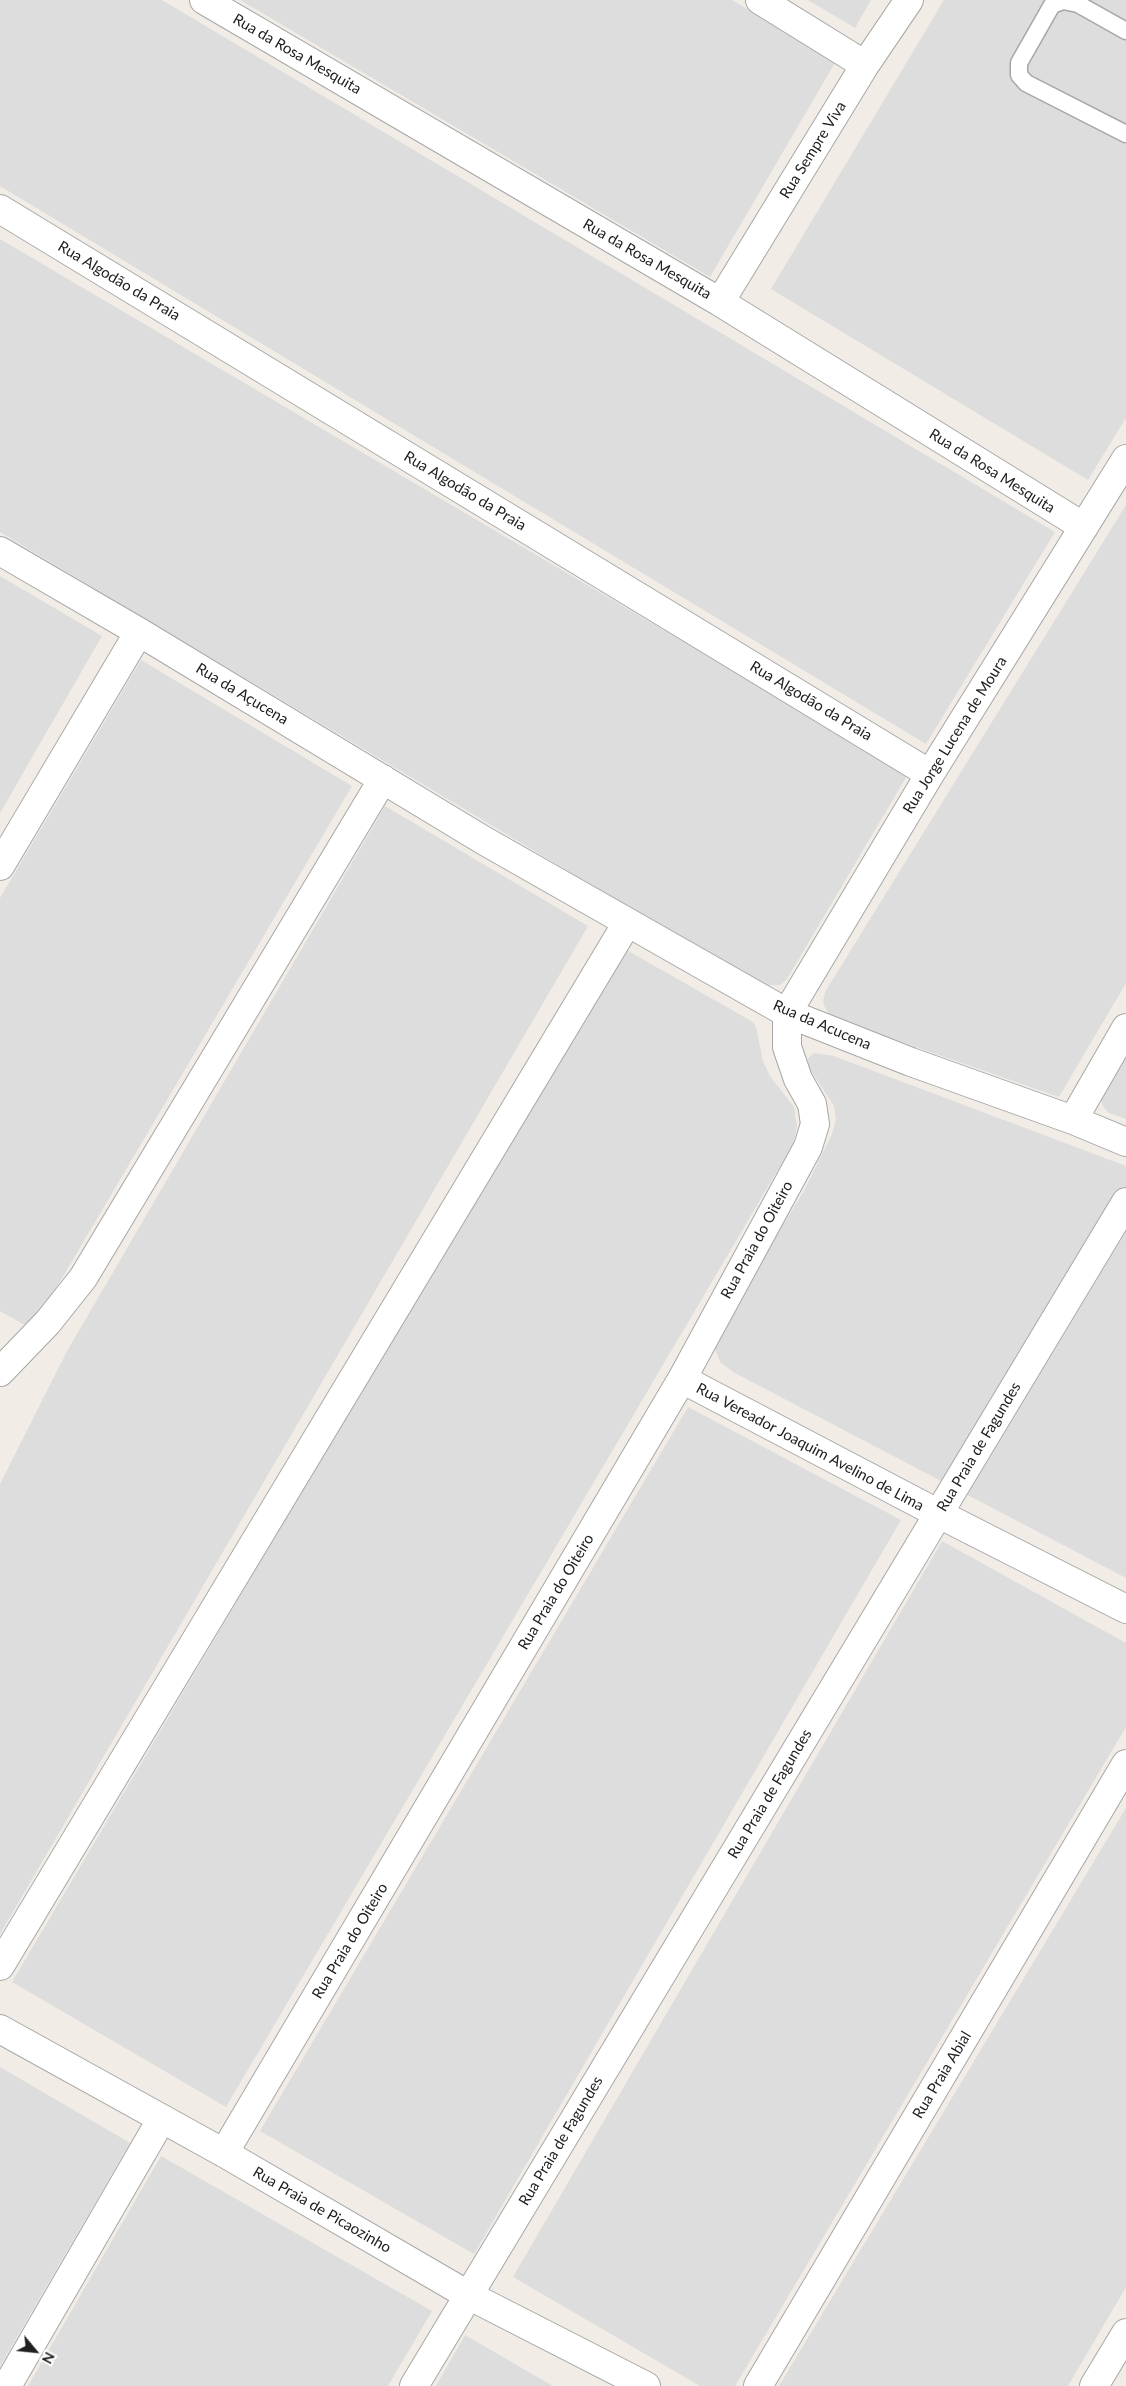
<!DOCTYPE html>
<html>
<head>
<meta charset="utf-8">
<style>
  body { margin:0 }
  #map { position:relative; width:1126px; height:2386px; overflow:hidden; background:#f1ece6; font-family:Lato,sans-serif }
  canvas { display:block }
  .north { position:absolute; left:10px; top:2326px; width:50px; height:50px; -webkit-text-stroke:4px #fff; paint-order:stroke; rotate:118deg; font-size:14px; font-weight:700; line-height:20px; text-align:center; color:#202020 }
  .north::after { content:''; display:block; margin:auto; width:18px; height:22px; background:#202020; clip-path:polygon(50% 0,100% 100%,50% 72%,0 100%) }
</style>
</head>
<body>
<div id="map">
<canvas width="1126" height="2386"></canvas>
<div class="north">N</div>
</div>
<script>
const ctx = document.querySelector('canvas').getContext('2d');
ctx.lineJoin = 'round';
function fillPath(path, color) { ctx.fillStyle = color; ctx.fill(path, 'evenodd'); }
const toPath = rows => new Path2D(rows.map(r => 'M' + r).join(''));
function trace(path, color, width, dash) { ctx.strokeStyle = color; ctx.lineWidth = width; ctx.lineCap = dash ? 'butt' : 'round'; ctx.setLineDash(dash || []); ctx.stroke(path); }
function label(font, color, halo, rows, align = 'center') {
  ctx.font = font + ' Lato,sans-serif'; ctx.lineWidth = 4; ctx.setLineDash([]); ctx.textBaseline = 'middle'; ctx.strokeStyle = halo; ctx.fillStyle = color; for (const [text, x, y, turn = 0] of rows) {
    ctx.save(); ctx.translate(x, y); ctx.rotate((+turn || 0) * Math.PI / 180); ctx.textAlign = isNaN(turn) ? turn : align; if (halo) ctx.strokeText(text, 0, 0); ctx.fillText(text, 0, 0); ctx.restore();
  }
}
const residential = toPath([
  [0,0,162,0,1055,532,926,744,0,186],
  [240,0,732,0,836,61,710,277],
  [808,0,871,0,855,28],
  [944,0,1126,0,1126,418,1088,480,771,289],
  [0,239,908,774,787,979,780,985,761,986,0,532],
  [1126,505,1126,983,1059,1097,836,1019,828,1013,823,1003,825,992],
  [0,576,102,636,0,813],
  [141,660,352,786,32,1329,0,1311,0,898],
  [385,806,588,926,0,1934,0,1484,66,1353],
  [623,948,753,1022,756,1027,763,1061,770,1076,794,1107,797,1127,793,1144,226,2107,12,1982],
  [813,1053,834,1056,1126,1166,1126,1578,733,1372,720,1362,715,1349,718,1333,741,1291,804,1191,832,1134,836,1119,834,1106,808,1066,808,1059],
  [1126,1053,1126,1119,1109,1113,1104,1108,1101,1101,1102,1094],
  [688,1407,901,1520,474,2254,260,2131],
  [942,1541,1126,1643,1126,1727,735,2386,700,2386,513,2277],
  [1126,1808,1126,2287,1068,2386,779,2386],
  [0,2067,130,2143,0,2366],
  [161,2156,432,2311,388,2386,28,2386],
  [465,2335,553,2386,436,2386]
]);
const service = toPath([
  [1126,31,1078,4,1063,1,1052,5,1019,63,1019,75,1026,83,1126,134]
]);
const minor = toPath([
  [204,0,720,302,1084,527],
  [760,0,865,65],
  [0,209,930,774],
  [720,302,865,65,909,0],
  [0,551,139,632,483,840,787,1013,911,1062,1073,1120,1126,1142],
  [0,866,139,632],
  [1073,1120,1126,1028],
  [0,1372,48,1322,83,1278,383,779],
  [682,1379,939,1514,1126,1609],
  [0,1966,627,923],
  [0,2029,224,2153,468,2295,646,2386],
  [224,2153,682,1379,808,1147,815,1124,812,1104,798,1079,787,1047,787,1013,930,774,1126,459],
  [7,2386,161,2120],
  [414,2386,1126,1202],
  [758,2386,1126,1764],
  [1094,2386,1126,2333]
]);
const streetNames = [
  ["Rua da Rosa Mesquita",297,54,30],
  ["Rua Sempre Viva",813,150,-58],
  ["Rua da Rosa Mesquita",647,259,30],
  ["Rua Algodão da Praia",119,281,31],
  ["Rua da Rosa Mesquita",992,471,32],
  ["Rua Algodão da Praia",465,491,31],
  ["Rua da Açucena",242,694,31],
  ["Rua Algodão da Praia",811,701,31],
  ["Rua Jorge Lucena de Moura",955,735,-58],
  ["Rua da Acucena",822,1025,23],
  ["Rua Praia do Oiteiro",757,1240,-61],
  ["Rua Vereador Joaquim Avelino de Lima",810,1447,28],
  ["Rua Praia de Fagundes",979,1447,-59],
  ["Rua Praia do Oiteiro",556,1592,-59],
  ["Rua Praia de Fagundes",770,1794,-59],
  ["Rua Praia do Oiteiro",350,1941,-59],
  ["Rua Praia Abial",942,2075,-59],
  ["Rua Praia de Fagundes",561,2141,-59],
  ["Rua Praia de Picaozinho",322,2210,30]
];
fillPath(residential, '#dedddd');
trace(service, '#a7a7a7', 19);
trace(minor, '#a7a7a7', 30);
trace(service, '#fff', 16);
trace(minor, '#fff', 28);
label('15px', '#202020', '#fff', streetNames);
</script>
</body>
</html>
